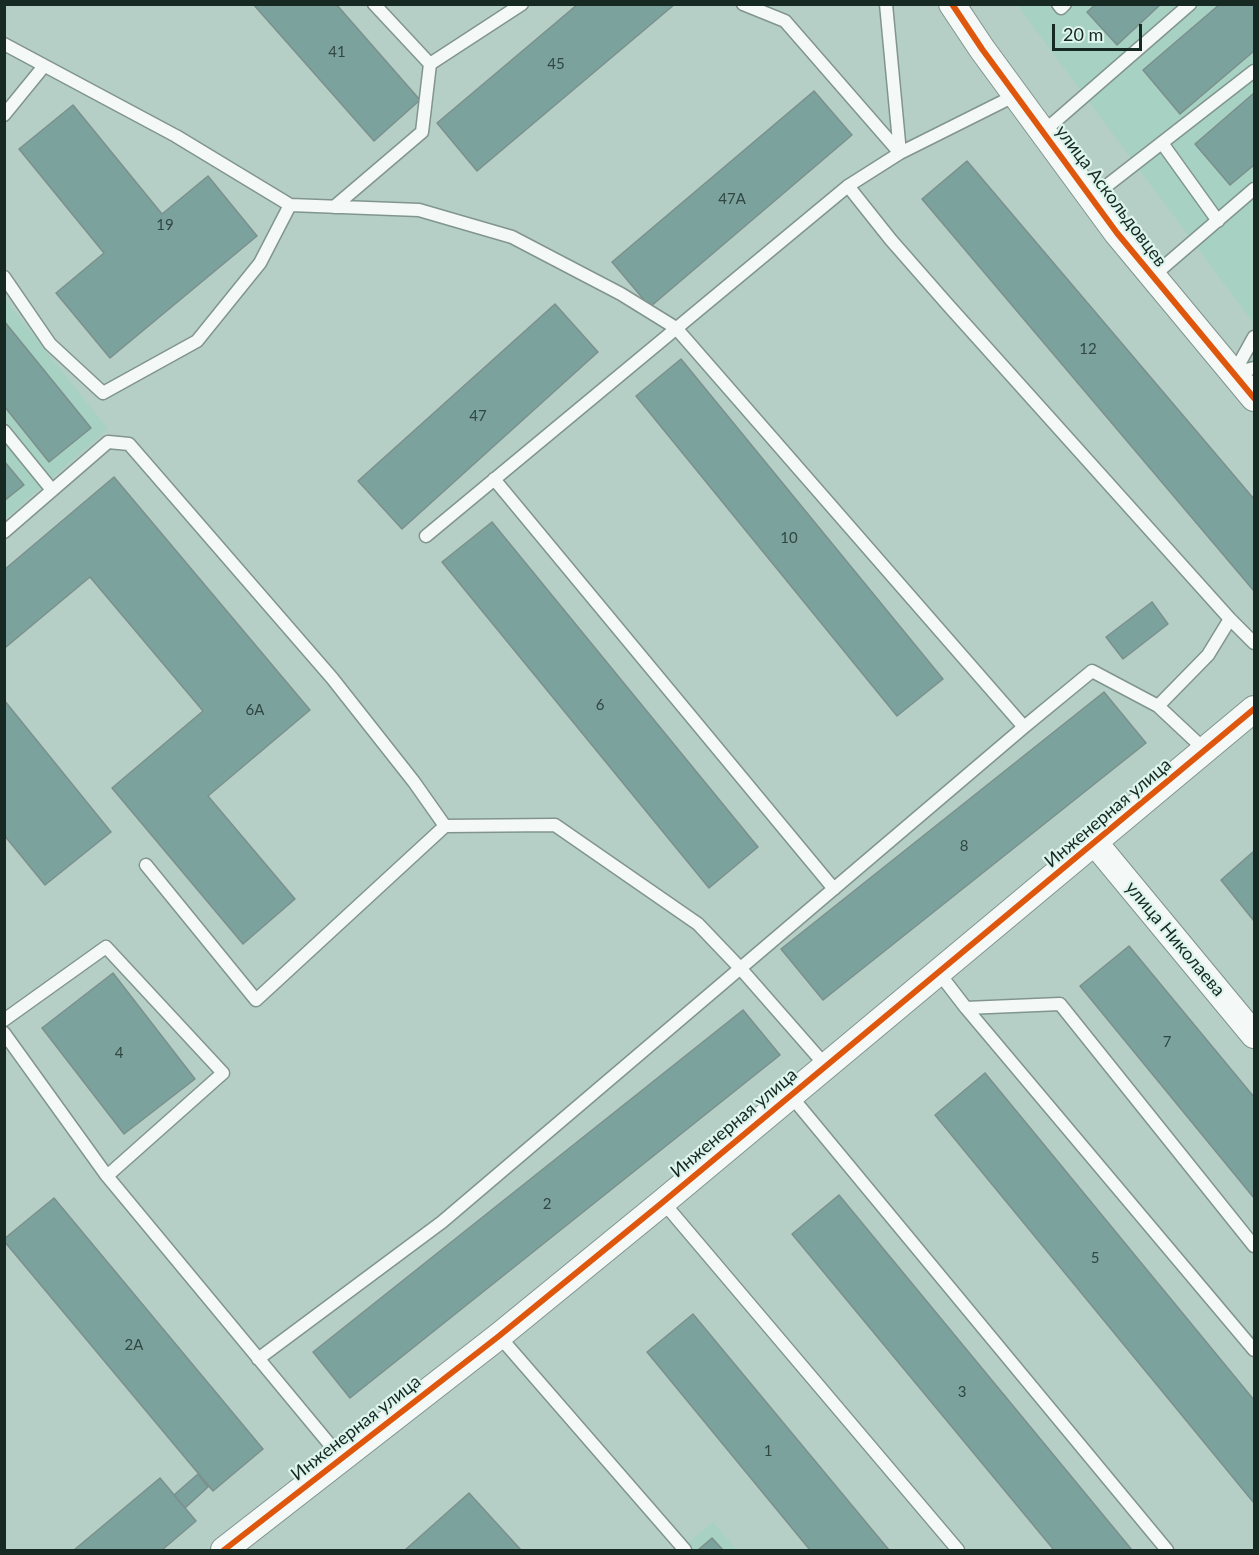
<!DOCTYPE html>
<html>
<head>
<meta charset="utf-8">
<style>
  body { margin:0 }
  #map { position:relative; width:1259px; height:1555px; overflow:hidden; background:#b5cfc6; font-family:Lato,sans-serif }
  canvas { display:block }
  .frame { position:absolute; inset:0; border:6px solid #162923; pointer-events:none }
  .scale { position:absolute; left:1052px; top:24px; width:90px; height:27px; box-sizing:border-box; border:3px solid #162923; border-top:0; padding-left:8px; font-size:18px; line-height:21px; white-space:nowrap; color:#162923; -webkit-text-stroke:4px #ddf5ec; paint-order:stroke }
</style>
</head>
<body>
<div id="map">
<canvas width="1259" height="1555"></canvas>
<div class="frame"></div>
<div class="scale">20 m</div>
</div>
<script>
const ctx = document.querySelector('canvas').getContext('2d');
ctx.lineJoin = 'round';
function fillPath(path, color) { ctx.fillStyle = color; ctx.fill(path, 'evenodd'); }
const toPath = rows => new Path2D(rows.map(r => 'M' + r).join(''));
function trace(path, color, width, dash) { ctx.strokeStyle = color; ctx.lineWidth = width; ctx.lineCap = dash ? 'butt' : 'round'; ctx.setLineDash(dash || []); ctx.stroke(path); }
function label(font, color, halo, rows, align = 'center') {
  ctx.font = font + ' Lato,sans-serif'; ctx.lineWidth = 4.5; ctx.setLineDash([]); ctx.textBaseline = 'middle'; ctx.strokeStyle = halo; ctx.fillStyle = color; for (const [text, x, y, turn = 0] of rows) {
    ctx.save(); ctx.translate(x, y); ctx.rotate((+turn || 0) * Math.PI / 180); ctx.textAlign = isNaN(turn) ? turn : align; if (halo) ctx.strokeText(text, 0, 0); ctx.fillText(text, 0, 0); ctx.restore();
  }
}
const built = toPath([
  [1017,5,1254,5,1254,324],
  [4,298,108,429,5,519,4,519],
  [713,1522,737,1550,680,1550]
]);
const building = toPath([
  [253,4,336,4,420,100,374,141,253,4],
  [578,4,675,4,477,171,437,123,578,4],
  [1096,4,1161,4,1117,45,1087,12,1096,4],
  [1220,4,1254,4,1254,51,1180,114,1143,70,1220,4],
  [814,91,852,135,650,307,612,262,814,91],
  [1254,93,1254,165,1230,185,1195,144,1254,93],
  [73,105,162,214,208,176,257,236,110,358,56,293,104,253,19,149,73,105],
  [967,161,1254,499,1254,591,922,199,967,161],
  [555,304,598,352,402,529,358,481,555,304],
  [4,321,91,428,49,462,4,406,4,321],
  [681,359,943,679,897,716,636,396,681,359],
  [4,461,24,485,4,501,4,461],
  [114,477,310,710,208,796,295,899,243,944,112,788,203,711,90,577,6,647,4,645,4,570,114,477],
  [492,522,758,847,709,888,442,562,492,522],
  [1152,602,1168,624,1123,659,1106,637,1152,602],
  [1104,692,1146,743,823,1000,781,949,1104,692],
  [4,700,111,832,45,885,4,835,4,700],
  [1254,851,1254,921,1221,880,1254,851],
  [1129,946,1254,1097,1254,1198,1080,986,1129,946],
  [113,973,195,1079,124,1134,42,1028,113,973],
  [743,1010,780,1055,350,1398,313,1352,743,1010],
  [985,1073,1254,1400,1254,1503,935,1115,985,1073],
  [839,1195,1132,1550,1054,1550,792,1234,839,1195],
  [54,1198,263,1449,213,1491,4,1241,4,1239,54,1198],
  [693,1314,889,1550,810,1550,647,1352,693,1314],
  [198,1474,208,1487,185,1508,174,1495,198,1474],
  [160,1478,196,1521,162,1550,74,1550,160,1478],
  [469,1493,521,1550,405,1550,469,1493],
  [712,1538,723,1550,698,1550,712,1538]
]);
const lane = toPath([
  [374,4,430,64,522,4],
  [743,4,785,21,900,153],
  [886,4,900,153],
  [1058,4,1061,8,1065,4],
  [4,44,176,136,290,205,419,210,512,237,621,294,676,328,1024,727],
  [4,115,44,66],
  [1043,132,1190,4],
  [1162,143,1218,221],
  [848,186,891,240,948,305,1230,619,1254,643],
  [1091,198,1254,71],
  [334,207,422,132,430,64],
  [1153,276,1254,189],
  [4,277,50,344,103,393,197,341,260,263,290,205],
  [1234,373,1254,337],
  [1234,373,1254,368],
  [4,431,52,490],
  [494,479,834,889],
  [4,532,108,442,129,444,332,678,414,782,445,826],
  [426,536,848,186,900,153,1016,95],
  [1158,706,1208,655,1230,619],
  [146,865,256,1000,445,826,555,825,698,924,741,969,826,1066],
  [939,973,966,1008,1060,1004,1254,1246],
  [966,1008,1254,1350],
  [4,1020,106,947,223,1073,107,1176],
  [4,1033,107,1176,341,1458],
  [791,1096,1167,1550],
  [663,1202,958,1550],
  [499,1336,685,1550],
  [258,1359,442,1222,1024,727,1092,671,1158,706,1205,750]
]);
const street = toPath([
  [952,4,982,49,1117,233,1254,398],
  [1095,843,1254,1035],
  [224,1550,499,1336,663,1202,1254,709]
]);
const cycleway = toPath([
  [952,4,982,49,1117,233,1254,398],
  [224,1550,499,1336,663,1202,1254,709]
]);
const numberNames = [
  ["41",337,52],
  ["45",556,64],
  ["47А",732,199],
  ["19",165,225],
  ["12",1088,349],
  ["47",478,416],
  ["10",789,538],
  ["6",600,705],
  ["6А",255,710],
  ["8",964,846],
  ["7",1167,1042],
  ["4",119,1053],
  ["2",547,1204],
  ["5",1095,1258],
  ["2А",134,1345],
  ["3",962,1392],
  ["1",768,1451]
];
const streetNames = [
  ["улица Аскольдовцев",1111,196,53],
  ["Инженерная улица",1108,813,-40],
  ["улица Николаева",1175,939,50],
  ["Инженерная улица",734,1123,-40],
  ["Инженерная улица",356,1428,-38]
];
fillPath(built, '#a7d2c3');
fillPath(building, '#7ca29d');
trace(building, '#7b908c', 1.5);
trace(lane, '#81958e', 15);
trace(street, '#81958e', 28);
trace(lane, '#f4f8f6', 12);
trace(street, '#f4f8f6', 26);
trace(cycleway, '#de570d', 6);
label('15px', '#304742', null, numberNames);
label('18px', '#162923', '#ddf5ec', streetNames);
</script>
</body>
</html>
